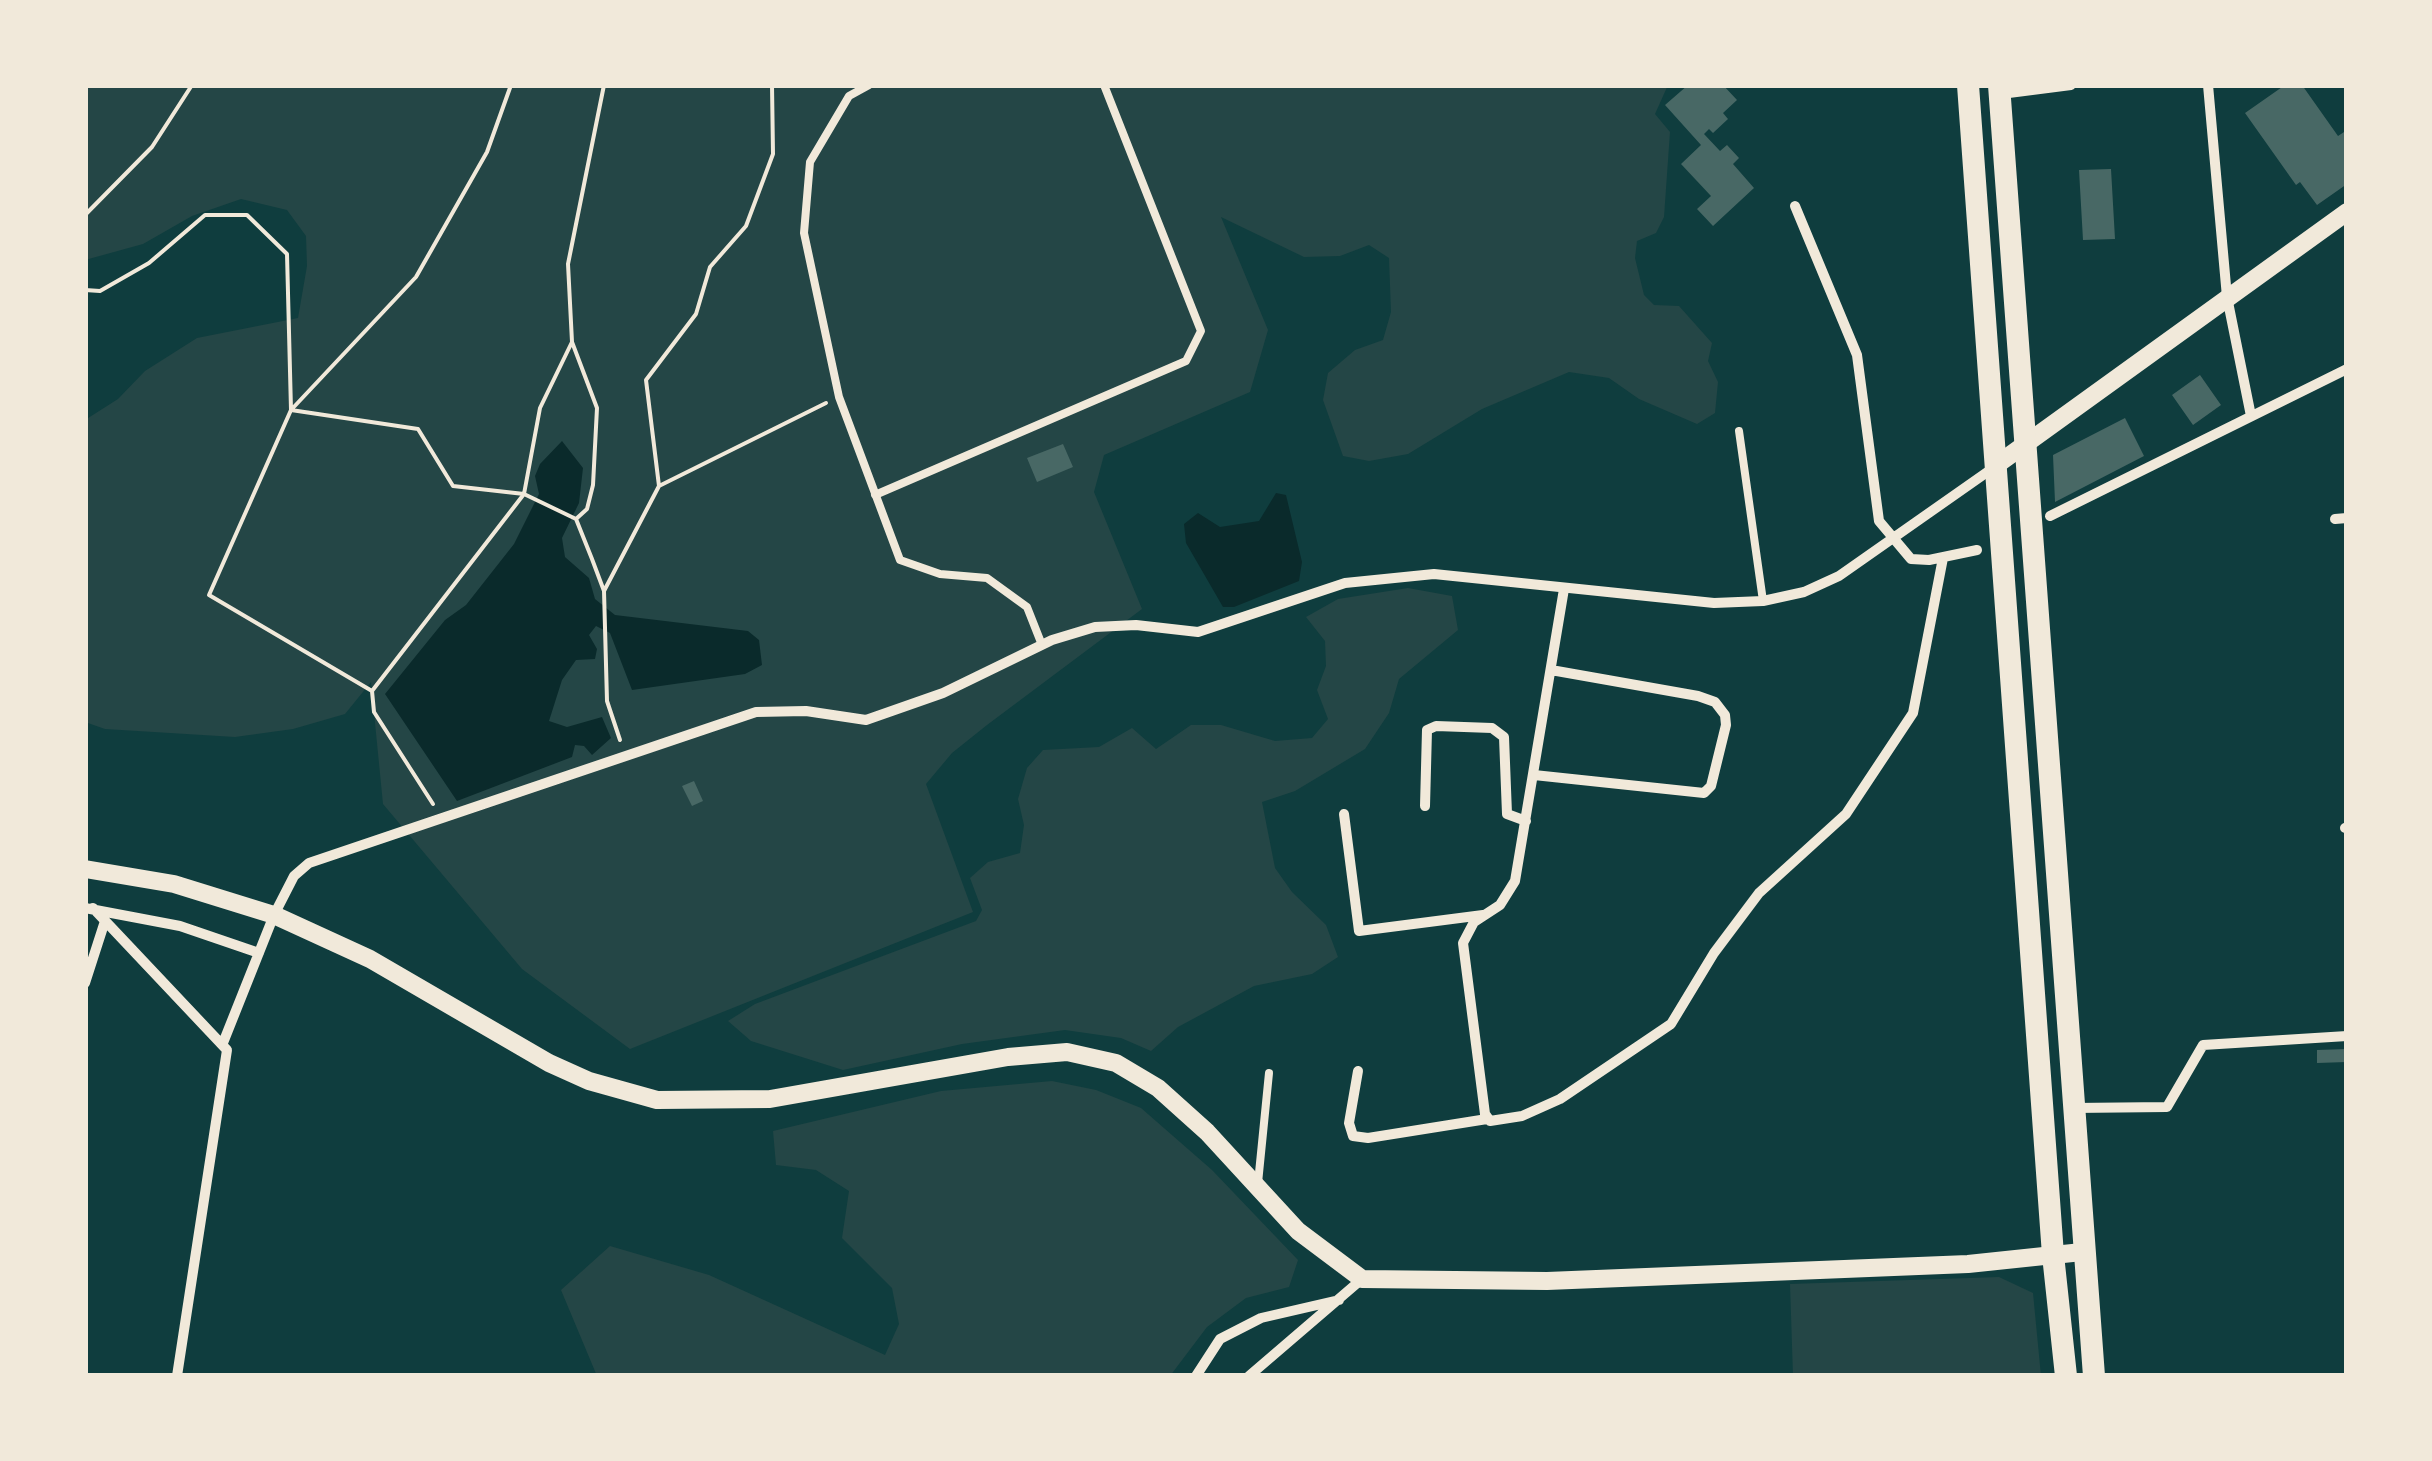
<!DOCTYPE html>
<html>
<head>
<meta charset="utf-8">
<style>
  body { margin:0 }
  #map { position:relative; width:2432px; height:1461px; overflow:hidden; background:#0f3d3e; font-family:"Fira Sans",sans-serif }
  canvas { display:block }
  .frame { position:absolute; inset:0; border:88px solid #f1e9da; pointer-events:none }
</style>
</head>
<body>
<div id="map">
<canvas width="2432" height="1461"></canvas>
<div class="frame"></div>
</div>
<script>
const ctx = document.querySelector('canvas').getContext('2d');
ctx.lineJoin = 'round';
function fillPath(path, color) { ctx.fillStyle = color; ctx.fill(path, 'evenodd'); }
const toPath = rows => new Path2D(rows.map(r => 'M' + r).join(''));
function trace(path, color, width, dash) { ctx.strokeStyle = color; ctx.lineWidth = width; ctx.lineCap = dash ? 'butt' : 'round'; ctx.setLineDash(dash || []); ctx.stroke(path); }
const green = toPath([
  [85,85,1668,85,1655,114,1670,132,1664,217,1656,233,1637,241,1635,258,1644,295,1654,305,1679,306,1712,343,1708,361,1718,382,1715,413,1697,424,1639,399,1609,378,1569,372,1482,409,1408,454,1369,461,1343,456,1323,400,1328,373,1355,350,1383,340,1391,312,1389,258,1369,245,1340,256,1304,257,1221,217,1268,330,1250,392,1104,455,1094,492,1142,609,987,725,952,753,926,784,973,912,630,1049,522,969,383,804,371,682,345,714,293,729,235,737,105,729,85,722,85,420,118,399,145,371,197,338,298,318,307,266,306,236,287,210,241,199,192,216,143,244,85,260],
  [1408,588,1452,596,1458,630,1399,679,1389,713,1365,749,1295,791,1262,802,1275,868,1292,892,1326,925,1338,957,1312,974,1254,986,1178,1027,1151,1051,1121,1038,1065,1030,962,1044,843,1070,751,1041,728,1021,755,1004,976,921,982,910,970,878,988,862,1020,853,1024,825,1018,799,1027,768,1043,750,1099,747,1132,728,1156,749,1191,725,1221,725,1275,741,1312,738,1328,719,1317,690,1326,666,1325,641,1306,617,1338,599],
  [1052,1081,1096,1090,1141,1108,1212,1170,1298,1260,1289,1287,1246,1298,1207,1327,1170,1376,597,1376,561,1290,610,1246,709,1275,885,1355,899,1324,892,1288,842,1238,849,1191,816,1170,776,1165,773,1131,941,1091],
  [1999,1277,2033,1293,2041,1376,1793,1376,1790,1284]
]);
const water = toPath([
  [562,441,583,468,579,503,562,538,565,557,589,578,595,599,615,615,748,631,759,640,762,665,745,674,632,690,610,633,596,626,589,635,597,649,595,659,576,660,562,680,549,721,567,727,602,717,611,738,592,755,584,746,575,745,572,757,457,801,385,694,445,620,466,605,514,544,539,494,535,476,540,464],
  [1276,493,1286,495,1302,562,1299,581,1234,607,1223,607,1186,543,1184,524,1198,513,1220,527,1259,521]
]);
const building = toPath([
  [1688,85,1723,85,1737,100,1723,113,1728,119,1713,133,1709,129,1704,134,1720,151,1727,145,1739,158,1733,164,1754,188,1713,226,1697,209,1711,196,1681,164,1701,145,1665,105],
  [2285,85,2302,85,2338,136,2347,130,2347,184,2317,205,2300,182,2296,185,2245,113],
  [2111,169,2115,239,2083,240,2079,170],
  [2200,375,2221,405,2193,425,2172,395],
  [2125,418,2144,456,2055,502,2053,455],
  [1063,444,1073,467,1037,482,1027,458],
  [694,781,703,801,692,806,682,786],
  [2347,1049,2347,1062,2317,1063,2317,1050]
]);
const path = toPath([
  [85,215,152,147,192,85],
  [85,290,100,291,149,263,205,215,247,215,287,254,291,410,418,429,453,486,524,494,540,408,572,342],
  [659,486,646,380,696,314,710,267,746,226,773,154,772,85],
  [576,519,587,509,593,485,597,408,572,342,568,264,604,85],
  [604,591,659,486,826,403],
  [372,691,209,595,291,410,416,277,487,152,511,85],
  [433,804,374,712,372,691,524,494,576,519,592,559,604,591,607,701,620,740]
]);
const service = toPath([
  [869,85,849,96,810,162,804,233,839,397,900,560,940,574,987,578,1027,607,1042,645],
  [1739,431,1763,601],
  [875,495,1186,361,1201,331,1104,85],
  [1258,1183,1269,1073]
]);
const minor = toPath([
  [2208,85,2227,297,2251,416],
  [2001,94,2071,85],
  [1795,206,1857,355,1879,521,1911,559,1929,560,1977,550],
  [2050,516,2347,369],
  [2335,519,2347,518],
  [1564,589,1515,881,1500,905,1474,922,1463,943,1485,1114,1490,1121,1522,1116,1560,1099,1671,1024,1714,953,1759,893,1846,814,1913,713,1943,558],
  [1534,775,1704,793,1711,786,1726,725,1725,715,1715,702,1698,696,1551,670],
  [1425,806,1427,730,1436,726,1492,728,1504,737,1507,814,1526,821],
  [1344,814,1359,931,1483,915],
  [2345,828,2347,828],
  [85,908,180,926,259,953],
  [93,908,227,1050,177,1376],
  [85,983,105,921],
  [223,1043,274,915,294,876,309,863,756,712,806,711,866,720,943,693,1052,640,1095,627,1136,625,1198,632,1345,583,1434,574,1714,603,1763,601,1804,592,1839,576,1993,468],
  [1358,1071,1349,1123,1353,1136,1368,1138,1487,1119],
  [2073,1108,2167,1107,2203,1045,2347,1036],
  [1196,1376,1220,1339,1261,1318,1339,1300],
  [1249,1376,1362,1279]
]);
const tertiary = toPath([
  [1995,466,2347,212],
  [85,869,174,884,274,915,370,959,549,1063,589,1081,657,1100,770,1099,1008,1057,1067,1052,1116,1063,1158,1088,1207,1132,1298,1231,1362,1279,1547,1281,1968,1264,2082,1252]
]);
const trunk = toPath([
  [1968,85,2053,1255,2066,1376],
  [1999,85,2094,1376]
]);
fillPath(green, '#244646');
fillPath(water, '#0a2a2b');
fillPath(building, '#486865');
trace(path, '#f1e9da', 4);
trace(service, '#f1e9da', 8);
trace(minor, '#f1e9da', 10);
trace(tertiary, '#f1e9da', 18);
trace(trunk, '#f1e9da', 22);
</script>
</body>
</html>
